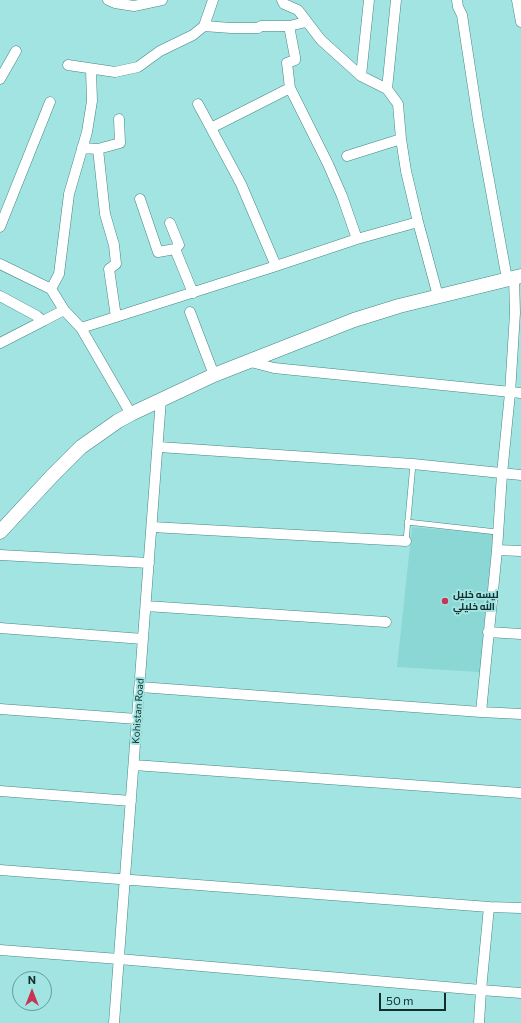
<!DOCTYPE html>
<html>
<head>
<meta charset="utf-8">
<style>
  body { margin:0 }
  #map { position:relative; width:521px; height:1023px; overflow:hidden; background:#a1e4e1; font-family:Commissioner,sans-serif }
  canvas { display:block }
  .north { position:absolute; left:12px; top:971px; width:40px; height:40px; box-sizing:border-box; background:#a1e4e1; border:1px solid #689b99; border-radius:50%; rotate:0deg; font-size:11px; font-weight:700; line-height:16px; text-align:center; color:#122e2d }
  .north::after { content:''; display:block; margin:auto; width:14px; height:18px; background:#c63654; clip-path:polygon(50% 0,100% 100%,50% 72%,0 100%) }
  .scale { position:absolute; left:379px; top:993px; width:67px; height:18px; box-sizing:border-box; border:2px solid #122e2d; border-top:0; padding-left:5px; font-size:12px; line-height:14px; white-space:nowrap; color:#122e2d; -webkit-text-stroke:3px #a1e4e1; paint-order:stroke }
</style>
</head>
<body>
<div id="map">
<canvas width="521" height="1023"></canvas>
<div class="north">N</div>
<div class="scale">50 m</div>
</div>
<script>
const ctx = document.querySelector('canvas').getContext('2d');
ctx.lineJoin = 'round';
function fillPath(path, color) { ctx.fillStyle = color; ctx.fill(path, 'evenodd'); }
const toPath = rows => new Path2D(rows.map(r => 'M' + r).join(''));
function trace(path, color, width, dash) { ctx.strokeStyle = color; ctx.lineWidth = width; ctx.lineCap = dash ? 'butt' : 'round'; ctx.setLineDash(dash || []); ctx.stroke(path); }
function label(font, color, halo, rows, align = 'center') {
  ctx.font = font + ' Commissioner,Cairo,sans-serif'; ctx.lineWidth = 4; ctx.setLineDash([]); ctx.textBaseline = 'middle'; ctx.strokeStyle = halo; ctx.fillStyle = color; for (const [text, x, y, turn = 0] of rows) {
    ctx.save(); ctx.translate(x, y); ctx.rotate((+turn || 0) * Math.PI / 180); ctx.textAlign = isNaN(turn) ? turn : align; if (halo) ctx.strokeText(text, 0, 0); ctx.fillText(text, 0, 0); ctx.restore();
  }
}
const built = toPath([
  [412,527,493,534,480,672,397,667]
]);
const lane = toPath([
  [407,522,497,532],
  [406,541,413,464]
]);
const street = toPath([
  [108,0,115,3,134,6,162,0],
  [282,0,284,4,298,10,321,40,361,76,387,89,398,104,401,139,406,171,418,222,438,296],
  [457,0,458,7,462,15,478,120,507,279],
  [517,0,521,22],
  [204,26,231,28,258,28,261,26,289,26,306,22],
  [289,26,295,57,295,60,287,63,290,88,328,164,342,196,357,239],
  [68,65,115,72,138,67,160,51,193,35,204,26,213,0],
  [361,76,369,0],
  [0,79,16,51],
  [387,89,396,0],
  [198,104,241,184,276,266],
  [211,128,290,88],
  [82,148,98,149,120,143,119,119],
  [98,149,105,214,114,245,116,264,109,269,116,317],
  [347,156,401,139],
  [140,199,158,252,175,249,179,245,170,223],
  [0,227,50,102],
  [175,249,193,293],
  [0,264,51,289,64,310,81,328,131,414],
  [51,289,59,274,69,194,87,132,92,101,91,70],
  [0,296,37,316,43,321,64,310],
  [190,312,214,375],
  [81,328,276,266,357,239,418,222],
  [0,343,43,321],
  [247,361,274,368,521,393],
  [159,447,413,464,521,475],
  [152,527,406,541],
  [497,550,521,551],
  [0,555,149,563],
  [146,606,386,622],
  [0,628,143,639],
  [488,632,521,634],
  [140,687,481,712,521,714],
  [0,709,137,719],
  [481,712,497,550,502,474,510,393,515,313,514,277],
  [134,765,521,793],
  [0,791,131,801],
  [0,870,489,907,521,908],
  [0,950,119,959,481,990,521,993],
  [114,1023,161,399],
  [479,1023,481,990,489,907]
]);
const secondary = toPath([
  [0,532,52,476,81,447,118,421,131,414,214,375,354,320,399,306,521,276]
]);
const markers = [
  [445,601,4,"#c63654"]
];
const poiNames = [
  ["ليسه خليل",453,595],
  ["الله خليلي",453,607]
];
const streetNames = [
  ["Kohistan Road",138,711,-86]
];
fillPath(built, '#8bd7d5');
trace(lane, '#458684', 6);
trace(street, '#458684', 11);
trace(secondary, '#458684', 15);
trace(lane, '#fff', 5);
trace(street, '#fff', 10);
trace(secondary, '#fff', 14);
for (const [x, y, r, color] of markers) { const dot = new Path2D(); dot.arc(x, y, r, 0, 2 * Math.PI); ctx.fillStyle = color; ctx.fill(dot); trace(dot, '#a1e4e1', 1.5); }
label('bold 10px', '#122e2d', '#a1e4e1', poiNames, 'left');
label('10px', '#122e2d', '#a1e4e1', streetNames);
</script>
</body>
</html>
